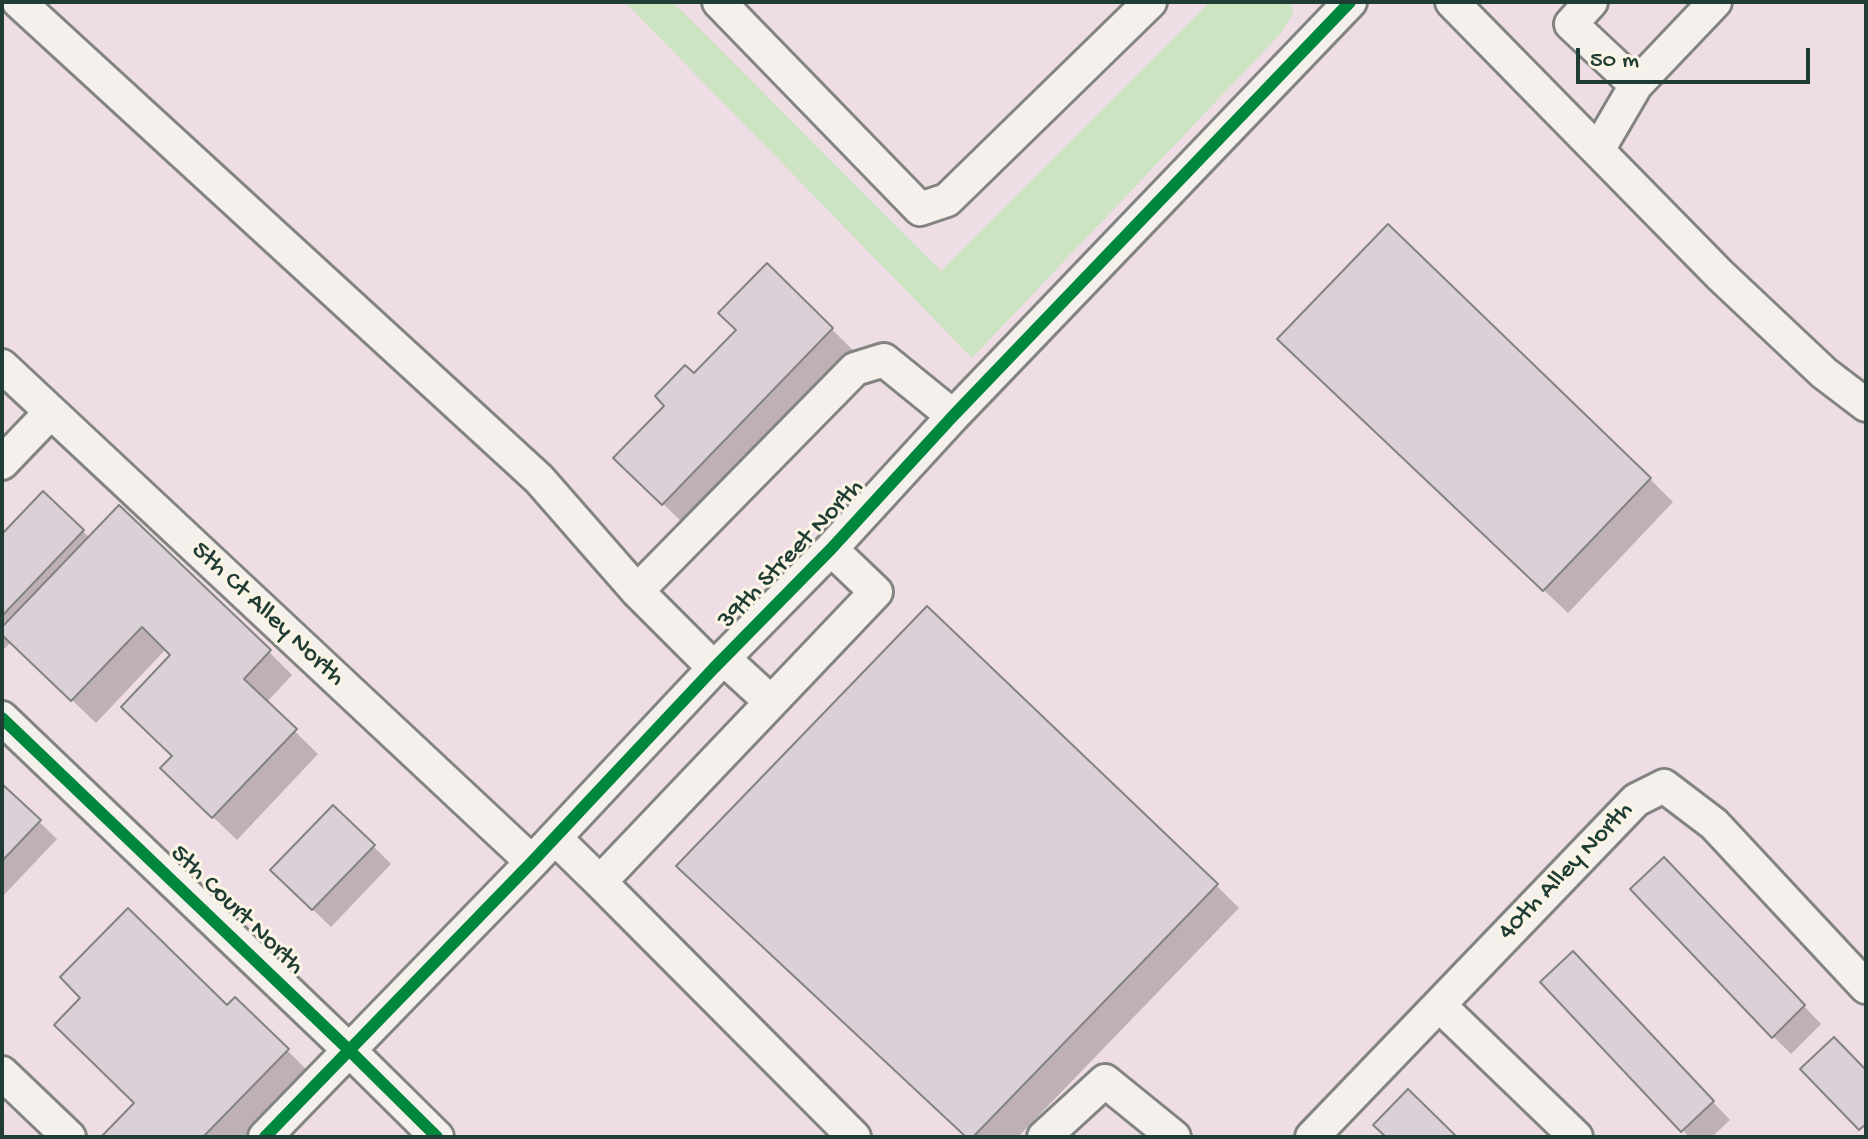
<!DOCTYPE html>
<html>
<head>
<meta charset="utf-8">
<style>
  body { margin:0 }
  #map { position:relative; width:1868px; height:1139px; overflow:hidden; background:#efe6e6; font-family:"Gochi Hand",sans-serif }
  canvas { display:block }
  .frame { position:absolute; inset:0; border:4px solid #1f3d34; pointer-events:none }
  .scale { position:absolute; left:1576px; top:48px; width:234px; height:36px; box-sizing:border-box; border:4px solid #1f3d34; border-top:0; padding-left:10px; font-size:24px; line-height:28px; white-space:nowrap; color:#1f3d34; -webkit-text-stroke:6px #fcf5e5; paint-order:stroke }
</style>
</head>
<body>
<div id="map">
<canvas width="1868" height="1139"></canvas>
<div class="frame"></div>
<div class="scale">50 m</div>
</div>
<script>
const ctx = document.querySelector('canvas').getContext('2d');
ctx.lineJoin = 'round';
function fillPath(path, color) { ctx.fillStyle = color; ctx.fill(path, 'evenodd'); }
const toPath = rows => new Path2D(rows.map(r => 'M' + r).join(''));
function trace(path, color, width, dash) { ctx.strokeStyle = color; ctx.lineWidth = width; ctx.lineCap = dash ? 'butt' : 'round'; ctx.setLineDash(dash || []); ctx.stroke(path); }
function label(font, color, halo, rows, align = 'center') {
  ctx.font = font + ' "Gochi Hand",sans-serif'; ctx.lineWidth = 6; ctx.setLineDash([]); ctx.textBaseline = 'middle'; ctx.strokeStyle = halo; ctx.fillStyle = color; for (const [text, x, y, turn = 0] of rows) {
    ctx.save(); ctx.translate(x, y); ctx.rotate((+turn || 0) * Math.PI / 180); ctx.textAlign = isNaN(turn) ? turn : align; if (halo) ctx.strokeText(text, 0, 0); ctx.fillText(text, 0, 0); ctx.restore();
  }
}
const built = toPath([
  [2,2,1866,2,1866,1137,2,1137]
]);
const green = toPath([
  [625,2,673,2,941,271,1210,2,1292,2,1293,13,1282,32,972,358]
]);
const shadow = toPath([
  [767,266,855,352,686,526,616,458,739,330],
  [1303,362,1650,479,1673,502,1568,613],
  [43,494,90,538,269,652,292,675,266,703,318,754,237,840,186,791,174,756,172,655,166,649,96,723,11,642,4,649,2,647,2,537],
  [2,786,57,839,2,897],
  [373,846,391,864,331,927,291,888],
  [1682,878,1821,1024,1791,1054,1773,1036],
  [1216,885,1239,908,1018,1137,968,1137],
  [1590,972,1730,1120,1712,1137,1689,1137,1543,983],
  [235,999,310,1073,248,1137,104,1137]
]);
const building = toPath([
  [1388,224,1651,478,1543,591,1277,339,1388,224],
  [767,263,833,328,662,505,613,458,664,406,655,396,685,365,694,373,736,330,718,313,767,263],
  [43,491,84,530,2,616,2,534,43,491],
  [119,505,271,650,244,679,297,729,212,818,160,768,172,756,121,707,170,655,142,627,71,701,2,635,2,627,119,505],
  [927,606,1218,884,973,1137,966,1137,676,866,927,606],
  [2,784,41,820,2,861,2,784],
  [333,805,375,845,312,910,270,870,333,805],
  [1664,857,1805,1005,1772,1038,1630,889,1664,857],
  [128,908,227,1005,235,997,289,1049,203,1137,101,1137,134,1103,54,1025,80,998,60,977,128,908],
  [1573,951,1714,1101,1681,1132,1540,982,1573,951],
  [1834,1037,1866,1070,1866,1124,1859,1130,1800,1069,1834,1037],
  [1408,1089,1457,1137,1386,1137,1373,1125,1408,1089]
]);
const minor = toPath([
  [19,2,539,479,637,591,714,668],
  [719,2,920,209,947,200,1150,2],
  [1452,2,1720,275,1824,373,1866,405],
  [1591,2,1571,24,1636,85],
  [1598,150,1636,85,1715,2],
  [2,366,532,862],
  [2,463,50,413],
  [637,591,855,369,884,360,953,416],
  [723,658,771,702],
  [2,718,350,1051,437,1137],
  [555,838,600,882,876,592,831,549],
  [600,882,854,1137],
  [1439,1005,1576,1137],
  [2,1073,69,1137],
  [265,1137,532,862,714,668,831,549,953,416,1350,2],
  [1044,1137,1105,1081,1174,1137],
  [1312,1137,1636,800,1664,786,1714,824,1866,987]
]);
const cycleway = toPath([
  [2,718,350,1051,437,1137],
  [265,1137,532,862,714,668,831,549,953,416,1350,2]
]);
const streetNames = [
  ["39th Street North",792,555,-46],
  ["5th Ct Alley North",267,615,43],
  ["40th Alley North",1567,872,-46],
  ["5th Court North",236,911,44]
];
fillPath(built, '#eedde4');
fillPath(green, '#cce4c1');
fillPath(shadow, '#0003');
fillPath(building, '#dbd0d8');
trace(building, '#828482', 2);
trace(minor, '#828482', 38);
trace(minor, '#f4f0eb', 32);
trace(cycleway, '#00873e', 12);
label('26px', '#1f3d34', '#fcf5e5', streetNames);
</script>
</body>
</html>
